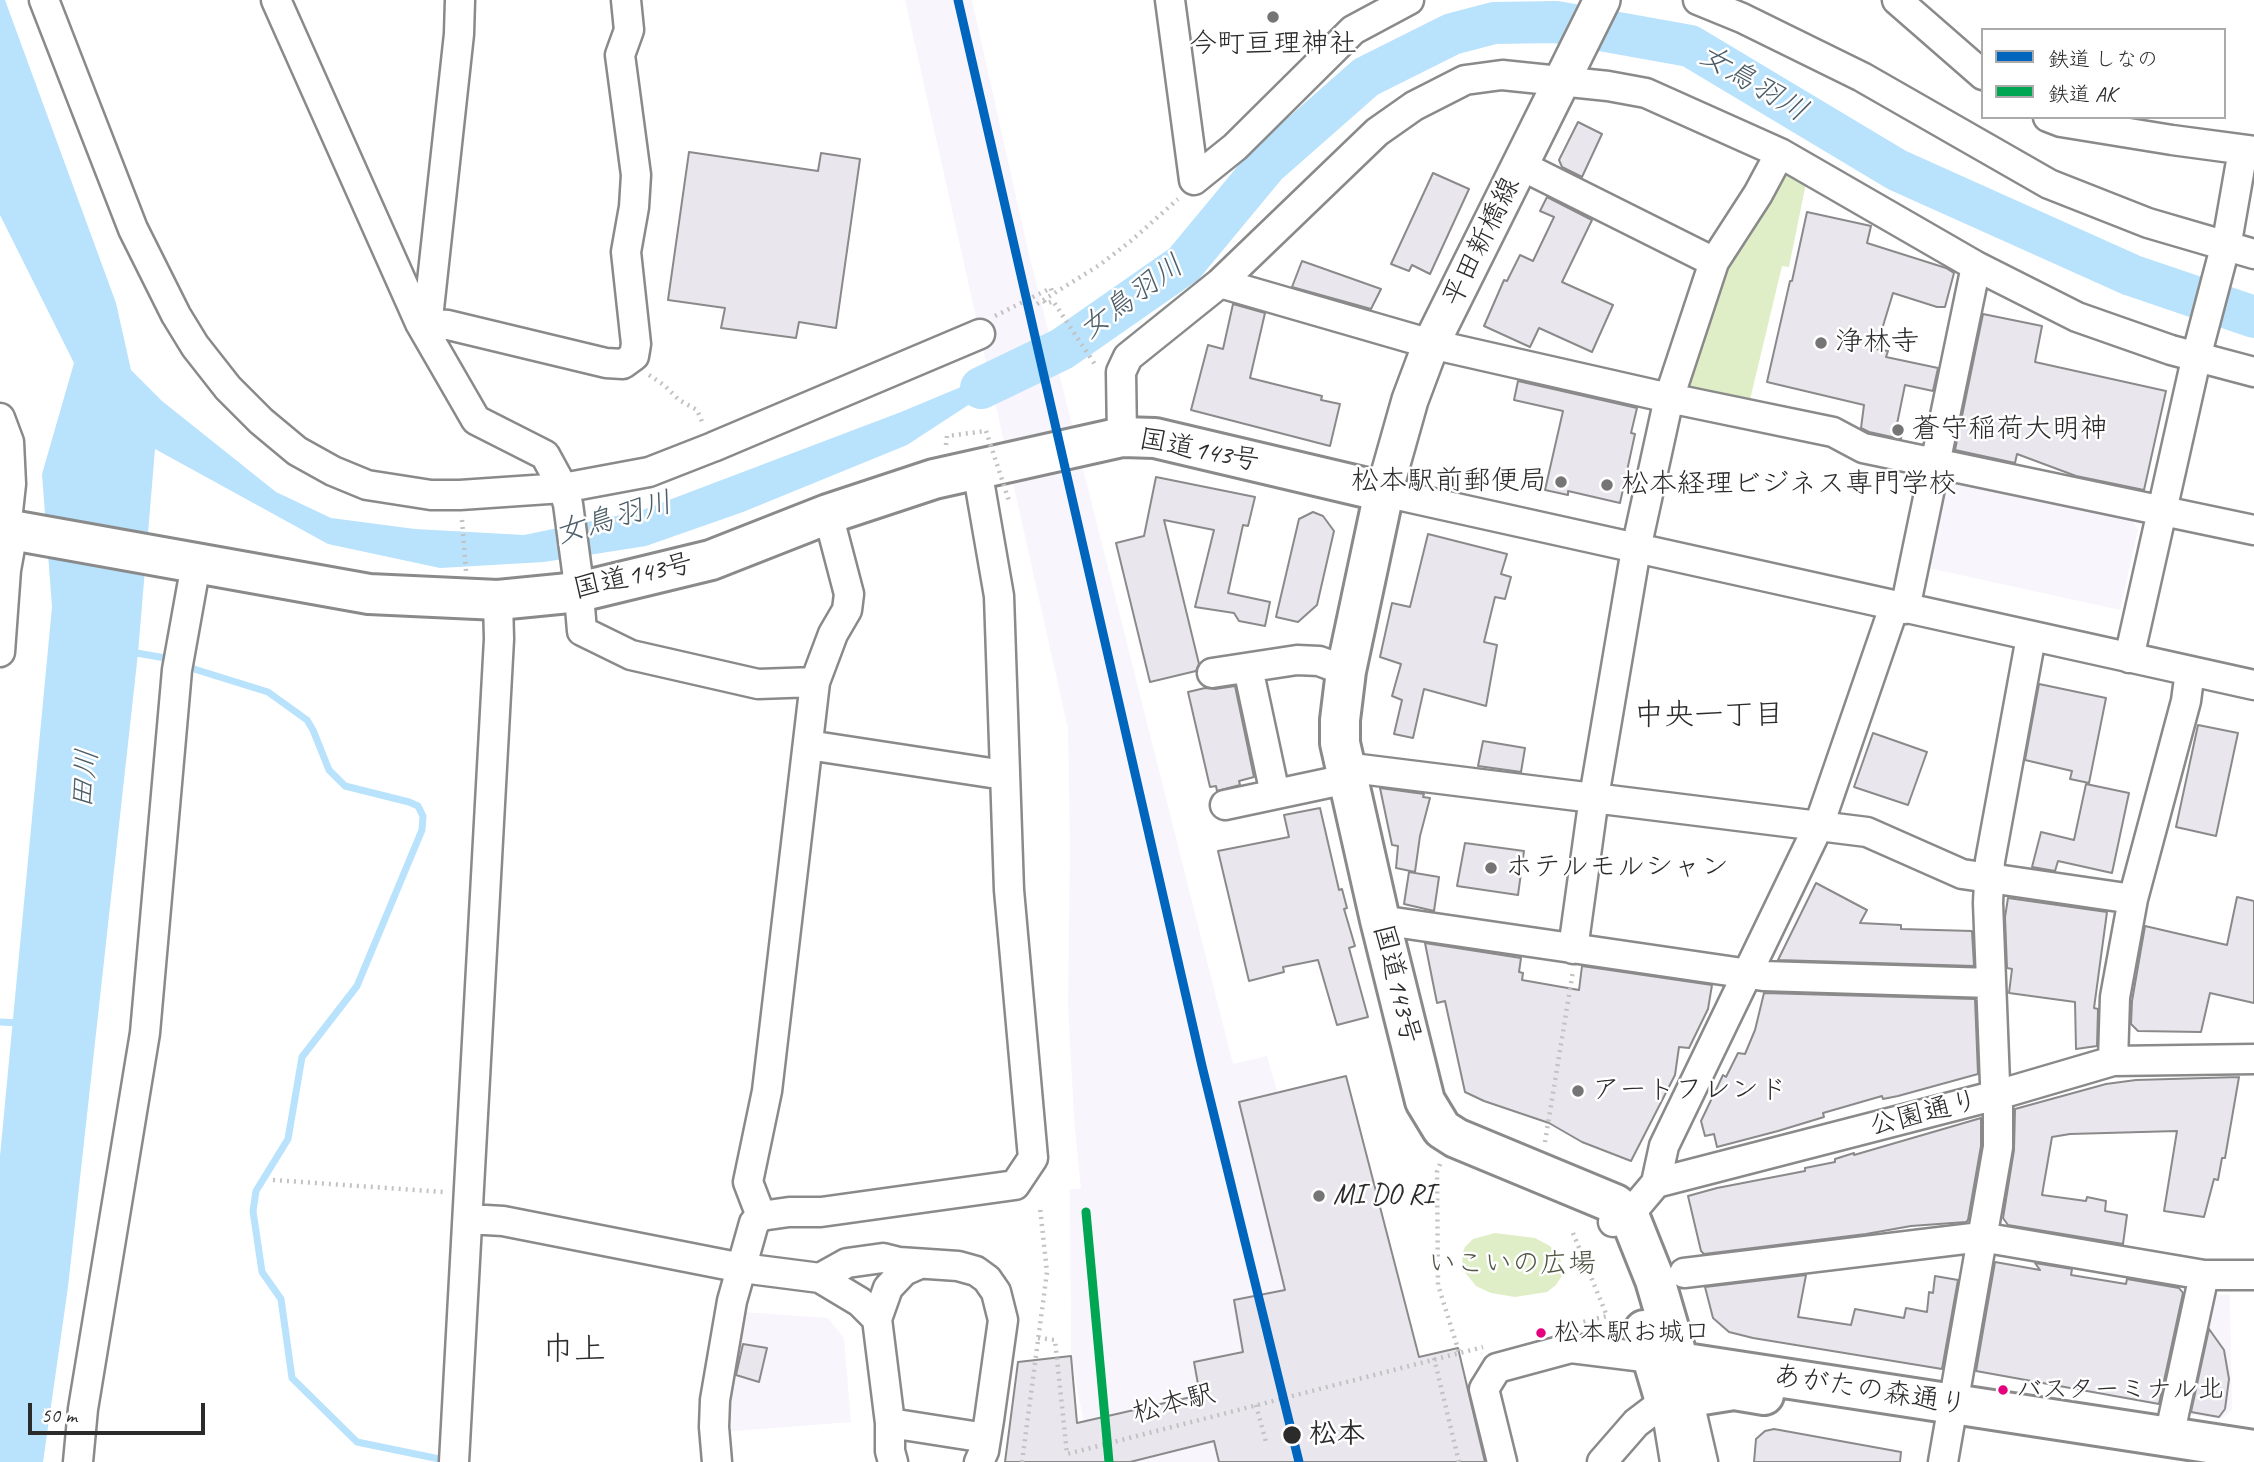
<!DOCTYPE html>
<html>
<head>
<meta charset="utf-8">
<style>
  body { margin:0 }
  #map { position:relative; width:2254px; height:1462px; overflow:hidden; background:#fff; font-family:Caveat,"Klee One",sans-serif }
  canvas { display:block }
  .legend { position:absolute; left:1981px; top:28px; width:245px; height:91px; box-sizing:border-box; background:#fff; border:2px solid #aaa; margin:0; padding:9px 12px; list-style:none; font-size:21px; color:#2b2b2b }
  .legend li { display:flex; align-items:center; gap:14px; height:35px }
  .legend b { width:35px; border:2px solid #aaa }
  .scale { position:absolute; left:28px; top:1403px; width:177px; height:32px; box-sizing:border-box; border:4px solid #2b2b2b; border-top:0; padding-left:9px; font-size:21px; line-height:24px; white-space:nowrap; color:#2b2b2b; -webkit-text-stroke:5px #fff; paint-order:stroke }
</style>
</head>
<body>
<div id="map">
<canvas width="2254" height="1462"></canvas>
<ul class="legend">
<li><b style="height:9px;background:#0065bd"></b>鉄道 しなの</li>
<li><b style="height:9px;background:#00a651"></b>鉄道 AK</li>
</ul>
<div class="scale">50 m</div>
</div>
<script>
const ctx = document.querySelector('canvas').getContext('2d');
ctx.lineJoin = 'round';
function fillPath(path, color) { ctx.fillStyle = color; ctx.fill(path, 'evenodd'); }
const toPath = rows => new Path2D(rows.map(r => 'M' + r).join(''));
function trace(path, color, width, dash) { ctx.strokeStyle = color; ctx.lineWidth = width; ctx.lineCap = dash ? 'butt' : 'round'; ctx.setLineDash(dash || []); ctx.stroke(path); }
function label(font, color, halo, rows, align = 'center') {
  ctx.font = font + ' Caveat,"Klee One",sans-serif'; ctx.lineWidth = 5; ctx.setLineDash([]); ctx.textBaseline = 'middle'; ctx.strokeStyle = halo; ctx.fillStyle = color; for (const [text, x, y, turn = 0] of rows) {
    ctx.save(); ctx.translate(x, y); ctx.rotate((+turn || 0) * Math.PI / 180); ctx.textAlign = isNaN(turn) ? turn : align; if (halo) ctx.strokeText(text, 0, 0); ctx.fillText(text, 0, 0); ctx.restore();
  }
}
const built = toPath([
  [905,0,972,0,1027,246,1233,1064,1267,1056,1278,1093,1441,1462,1091,1462,1071,1356,1070,1189,1081,1189,1074,1119,1068,1003,1070,847,1068,729],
  [1946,479,2133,521,2138,530,2120,610,1928,568],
  [2206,1294,2230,1295,2232,1410,2221,1419,2179,1413],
  [744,1312,828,1318,844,1338,851,1422,725,1432,724,1401]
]);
const green = toPath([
  [1780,173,1790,174,1806,183,1789,267,1782,266,1749,404,1694,393,1685,383,1723,268],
  [1495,1233,1535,1238,1550,1246,1560,1258,1563,1274,1556,1285,1547,1292,1515,1297,1491,1293,1476,1286,1463,1270,1462,1254,1465,1247,1473,1239]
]);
const water = toPath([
  [0,0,5,0,116,303,131,370,162,401,276,492,331,518,415,529,524,535,640,511,901,412,1059,346,907,445,743,512,646,546,544,562,440,568,328,544,155,449,138,653,68,1287,43,1462,0,1462,0,1156,52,607,42,474,74,363,0,215]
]);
const stream = toPath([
  [131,652,165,658],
  [194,669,268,692,307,720,313,730,329,770,345,786,409,802,418,806,423,816,422,830,357,986,302,1057,288,1139,256,1191,253,1211,262,1272,281,1299,292,1378,357,1442,449,1461],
  [0,1022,20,1023]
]);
const river = toPath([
  [981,388,1062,349,1184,264,1266,165,1366,77,1452,34,1494,23,1556,22,1690,46,1897,170,2131,275,2254,317]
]);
const building = toPath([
  [1578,122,1602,134,1582,177,1562,167,1559,160,1578,122],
  [689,152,818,171,821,153,860,159,836,328,799,322,796,338,721,328,725,308,668,300,689,152],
  [1433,173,1469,189,1430,274,1412,265,1409,271,1391,264,1433,173],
  [1547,197,1592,220,1562,282,1613,305,1592,352,1539,328,1530,347,1484,326,1504,280,1507,281,1520,255,1533,261,1554,217,1540,211,1547,197],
  [1807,212,1871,226,1867,243,1946,268,1954,273,1945,307,1937,307,1893,293,1876,349,1888,351,1886,357,1938,368,1933,391,1905,385,1897,424,1903,425,1901,439,1869,432,1861,428,1864,405,1767,382,1790,281,1792,281,1807,212],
  [1302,261,1381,289,1371,309,1292,287,1302,261],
  [1233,304,1265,313,1250,378,1322,396,1321,400,1340,404,1330,446,1191,410,1208,345,1223,349,1233,304],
  [1983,314,2042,326,2035,362,2166,391,2144,490,2076,476,2017,454,2015,463,1955,450,1983,314],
  [1518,381,1637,408,1631,433,1635,434,1620,503,1568,491,1568,495,1545,490,1563,411,1514,400,1518,381],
  [1156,477,1255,497,1248,526,1243,525,1228,593,1270,602,1265,626,1239,621,1234,613,1195,607,1214,530,1164,520,1199,664,1196,671,1150,682,1116,543,1144,536,1156,477],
  [1313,512,1323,516,1334,531,1317,605,1298,622,1276,617,1299,519,1313,512],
  [1428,534,1507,554,1501,574,1511,577,1505,599,1495,597,1484,642,1497,645,1486,706,1424,689,1413,738,1394,734,1402,700,1392,696,1401,664,1380,657,1392,603,1410,607,1428,534],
  [2039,684,2106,698,2089,783,2070,779,2072,771,2025,760,2039,684],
  [1235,686,1254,777,1239,781,1240,785,1217,791,1216,786,1210,787,1188,692,1205,688,1215,689,1235,686],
  [2198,725,2238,733,2216,836,2176,827,2198,725],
  [1873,733,1927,752,1908,805,1854,787,1873,733],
  [1483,741,1525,748,1521,772,1478,766,1483,741],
  [2086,784,2129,793,2112,873,2058,861,2055,871,2032,867,2041,832,2074,840,2086,784],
  [1380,788,1424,794,1423,797,1430,798,1420,836,1415,872,1396,868,1398,846,1392,845,1380,788],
  [1320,808,1339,890,1342,889,1347,908,1344,909,1355,946,1349,948,1368,1017,1337,1025,1318,960,1283,967,1284,972,1249,981,1218,851,1289,837,1284,815,1320,808],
  [1465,843,1524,851,1518,895,1457,886,1465,843],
  [1409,872,1439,877,1434,911,1404,904,1409,872],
  [1816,883,1867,910,1860,923,1901,925,1901,929,1972,931,1974,966,1778,960,1816,883],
  [2237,897,2254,901,2254,1003,2210,993,2201,1032,2138,1031,2131,1024,2132,1001,2145,926,2227,945,2237,897],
  [2008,898,2107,912,2094,1008,2098,1009,2097,1046,2076,1049,2075,1002,2009,993,2012,969,2007,968,2005,917,2008,898],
  [1425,943,1521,958,1519,972,1523,973,1522,980,1579,990,1582,966,1712,985,1708,1009,1689,1048,1679,1047,1675,1075,1631,1161,1582,1142,1549,1123,1484,1101,1465,1092,1445,1001,1437,1003,1425,943],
  [1764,993,1975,999,1978,1074,1898,1096,1883,1099,1882,1096,1823,1113,1824,1117,1778,1131,1717,1147,1714,1134,1705,1136,1701,1121,1723,1075,1726,1077,1738,1053,1745,1054,1755,1030,1764,993],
  [1346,1076,1419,1357,1458,1348,1485,1462,1219,1462,1214,1441,1130,1462,1005,1462,1018,1362,1071,1356,1077,1423,1200,1395,1194,1362,1243,1352,1234,1300,1285,1290,1239,1102,1346,1076],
  [2239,1077,2225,1158,2222,1158,2218,1180,2214,1179,2204,1217,2164,1211,2177,1131,2070,1134,2052,1137,2042,1195,2086,1201,2087,1197,2106,1201,2105,1211,2127,1215,2123,1244,2008,1225,2003,1218,2014,1150,2015,1109,2106,1084,2136,1080,2239,1077],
  [1981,1118,1981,1146,1968,1220,1966,1222,1911,1226,1866,1234,1704,1254,1701,1251,1688,1196,1717,1188,1805,1171,1805,1168,1835,1162,1835,1159,1854,1153,1854,1155,1981,1118],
  [1995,1262,2040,1270,2035,1263,2072,1269,2071,1275,2126,1284,2127,1279,2179,1288,2183,1293,2159,1404,1976,1371,1995,1262],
  [1806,1275,1798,1317,1851,1325,1855,1309,1904,1318,1906,1308,1927,1312,1929,1292,1933,1293,1935,1276,1958,1280,1942,1369,1753,1338,1729,1332,1713,1318,1705,1287,1806,1275],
  [2209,1329,2224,1350,2229,1379,2225,1409,2219,1417,2191,1412,2209,1329],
  [743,1344,767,1348,759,1382,736,1375,743,1344],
  [1774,1429,1901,1452,1900,1462,1754,1462,1756,1439,1765,1431,1774,1429]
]);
const path = toPath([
  [1044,301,1046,304,1053,301,1096,366],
  [1037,304,1101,264,1132,240,1178,199],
  [995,316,1051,288,1053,295],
  [649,375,664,385,679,400,697,410,703,424],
  [946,445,947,436,986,431],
  [462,520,466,571],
  [1545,1142,1573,971],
  [1440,1164,1437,1172,1438,1285,1459,1352],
  [273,1180,444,1192],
  [1573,1233,1607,1316,1579,1323],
  [1038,1338,1055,1340,1067,1454,1483,1347],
  [1434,1358,1459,1462],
  [1256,1405,1266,1442],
  [1022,1462,1047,1272,1040,1208]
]);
const minor = toPath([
  [44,0,133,229,176,315,195,346,228,388,261,421,297,451,333,471,367,485,431,495,460,495,563,488,649,472,713,447,980,334],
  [276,0,420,323,476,420,545,455,563,488,568,504,577,571,582,631,631,655,758,684,815,682],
  [460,0,459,34,429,309,420,323,448,325,606,363,623,364,634,356,636,344,626,252,634,207,636,175,620,55,629,30,626,0],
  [1170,0,1194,180],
  [1698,0,1742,18,1862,77,2049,184,2148,223,2254,254],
  [1897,0,1983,75],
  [2048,117,2061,122,2172,140,2254,151],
  [1520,165,1714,262],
  [1194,180,1235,147,1353,30,1409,0],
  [1220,283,1431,344,1669,398,1833,432,1863,448,2254,530],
  [0,418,9,442,11,484,6,530],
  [1122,437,1121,372,1128,357,1220,283,1377,132,1414,106,1465,80,1502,75,1608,86,1646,93,1780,153,1976,266,2077,317,2171,350,2254,372],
  [1384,492,2254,685],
  [1905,609,1976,266],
  [0,652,6,570,13,531],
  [2129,658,2199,346,2228,236,2243,150],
  [1248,668,1275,794],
  [1212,673,1297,660,1319,661,1346,671],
  [808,745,1004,775],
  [1344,767,1867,832,1962,874,2133,899],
  [1225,805,1347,779],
  [1380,920,1763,976,1991,983],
  [1573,949,1594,797,1636,549,1669,398,1714,262,1758,194,1780,153],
  [2113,1061,2115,997,2133,899,2186,701,2190,671],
  [1656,1183,1664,1146,1819,825,1894,607],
  [761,1216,748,1182,767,1091,815,682,833,634,847,610,849,594,828,514],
  [468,1219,503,1221,742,1268,820,1278],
  [1613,1222,1629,1215,1656,1183,1997,1095,2113,1061,2254,1059],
  [1684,1273,1981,1237,2204,1275,2254,1275],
  [877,1319,860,1302,820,1278,847,1263,883,1258,899,1262,958,1266,976,1271,987,1279,996,1292,1003,1320,989,1420,984,1451,979,1462],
  [1684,1380,1703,1462],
  [890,1423,986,1438],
  [2169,1437,2204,1275],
  [78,1462,83,1409,145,1033,177,670,196,564],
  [454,1462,499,639,498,600],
  [717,1462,714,1427,715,1400,732,1301,754,1223,761,1216,789,1212,821,1212,1015,1185,1033,1158,1009,890,999,596,977,469],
  [893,1462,890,1451,890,1423,877,1319,888,1288,904,1271,920,1264],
  [1502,1462,1484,1389,1497,1368,1571,1348,1652,1358],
  [1602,1462,1636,1423,1665,1401,1675,1462],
  [1943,1462,1998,1147,1998,1104,1995,1083,1988,903,1990,861,2031,637]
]);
const major = toPath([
  [1384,492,1410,400,1431,344,1602,0]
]);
const highway = toPath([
  [0,528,369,594,498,600,579,592,711,560,828,514,934,479,1122,437,1155,438,1384,492,1346,671,1340,720,1340,743,1380,920,1425,1101,1442,1129,1456,1138,1615,1204,1629,1215,1655,1280,1679,1362,2254,1450],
  [1644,1330,1665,1401,1734,1390,1764,1395]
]);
const pathBridge = toPath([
  [986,431,1009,501]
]);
const rail1 = toPath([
  [958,0,1202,1066,1299,1462]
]);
const rail2 = toPath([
  [1086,1212,1109,1462]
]);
const markers = [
  [1273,17,7,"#757575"],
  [1821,343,7,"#757575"],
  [1898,430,7,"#757575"],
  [1561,482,7,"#757575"],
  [1607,485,7,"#757575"],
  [1491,868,7,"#757575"],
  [1578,1091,7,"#757575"],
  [1319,1196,7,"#757575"],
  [1541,1333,6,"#e5007d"],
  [2003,1390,6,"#e5007d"],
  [1292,1435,10,"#2b2b2b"]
];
const busNames = [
  ["松本駅お城口",1554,1333],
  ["バスターミナル北",2016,1390]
];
const poiNames = [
  ["今町亘理神社",1273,45,"center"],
  ["浄林寺",1835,343],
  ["蒼守稲荷大明神",1912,430],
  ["松本駅前郵便局",1547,482,"right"],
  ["松本経理ビジネス専門学校",1621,485],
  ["ホテルモルシャン",1505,868],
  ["アートフレンド",1592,1091],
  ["MI DO RI",1333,1196]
];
const streetNames = [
  ["平田新橋線",1482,242,-64],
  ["国道143号",1199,451,11],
  ["国道143号",633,577,-13],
  ["国道143号",1396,984,76],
  ["公園通り",1924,1114,-14],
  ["あがたの森通り",1870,1391,9],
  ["松本駅",1174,1404,-15]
];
const parkNames = [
  ["いこいの広場",1512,1265]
];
const stopNames = [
  ["松本",1309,1435]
];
const waterNames = [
  ["女鳥羽川",1753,84,31],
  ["女鳥羽川",1132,298,-36],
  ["女鳥羽川",614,519,-16],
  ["田川",86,779,-84]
];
const neighbourhoodNames = [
  ["中央一丁目",1709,716]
];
const quarterNames = [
  ["巾上",574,1351]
];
fillPath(built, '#f9f5fd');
fillPath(green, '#dfeec6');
fillPath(water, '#b9e2fc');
trace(stream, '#b9e2fc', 7);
trace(river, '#b9e2fc', 42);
fillPath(building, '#eae6ee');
trace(building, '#8a8a8a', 2);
trace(minor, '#8a8a8a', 33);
trace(major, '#8a8a8a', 40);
trace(highway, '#8a8a8a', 44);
trace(path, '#c2c2c2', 4.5, [2, 5]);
trace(minor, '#fff', 28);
trace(major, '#fff', 35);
trace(highway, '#fff', 38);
trace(pathBridge, '#c2c2c2', 4.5, [2, 5]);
trace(rail1, '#0065bd', 9);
trace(rail2, '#00a651', 9);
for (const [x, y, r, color] of markers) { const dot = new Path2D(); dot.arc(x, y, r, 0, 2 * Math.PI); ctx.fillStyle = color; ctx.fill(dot); trace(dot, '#fff', 2.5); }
label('26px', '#2b2b2b', '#fff', busNames, 'left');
label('28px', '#2b2b2b', '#fff', poiNames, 'left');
label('28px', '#2b2b2b', '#fff', streetNames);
label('28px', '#525846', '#fff', parkNames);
label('bold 28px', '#2b2b2b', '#fff', stopNames, 'left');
label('italic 30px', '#4d5e69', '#fff', waterNames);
label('30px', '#2b2b2b', '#fff', neighbourhoodNames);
label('32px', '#2b2b2b', '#fff', quarterNames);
</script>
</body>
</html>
